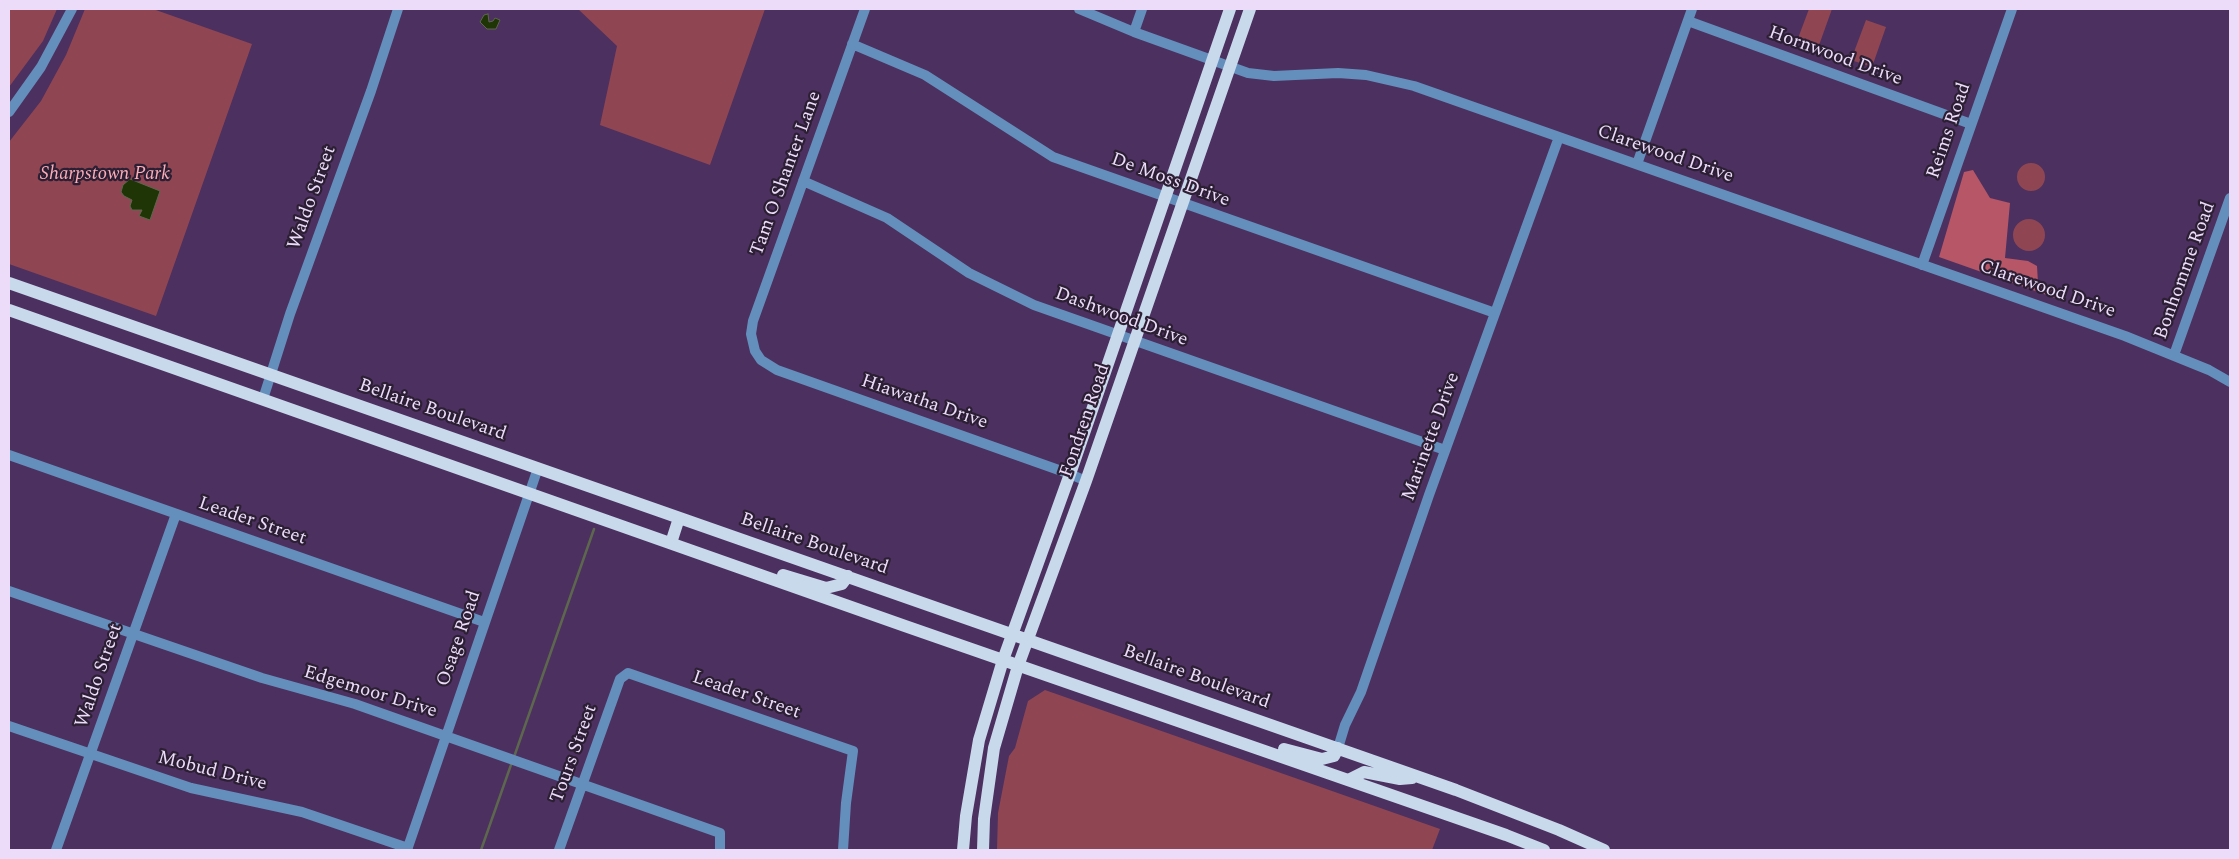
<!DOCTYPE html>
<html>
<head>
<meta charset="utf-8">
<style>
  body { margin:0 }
  #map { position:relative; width:2239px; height:859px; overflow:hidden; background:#4c305f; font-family:Spectral,serif }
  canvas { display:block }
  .frame { position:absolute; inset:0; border:10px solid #ecdcf9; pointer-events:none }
</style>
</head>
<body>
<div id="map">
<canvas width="2239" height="859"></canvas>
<div class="frame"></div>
</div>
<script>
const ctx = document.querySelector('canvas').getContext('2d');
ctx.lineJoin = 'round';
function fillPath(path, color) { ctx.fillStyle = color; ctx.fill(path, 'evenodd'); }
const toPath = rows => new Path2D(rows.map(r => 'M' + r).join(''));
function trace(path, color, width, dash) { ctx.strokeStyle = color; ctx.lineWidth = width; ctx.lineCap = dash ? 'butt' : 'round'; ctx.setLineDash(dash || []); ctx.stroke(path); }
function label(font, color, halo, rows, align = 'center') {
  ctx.font = font + ' Spectral,serif'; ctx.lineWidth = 4.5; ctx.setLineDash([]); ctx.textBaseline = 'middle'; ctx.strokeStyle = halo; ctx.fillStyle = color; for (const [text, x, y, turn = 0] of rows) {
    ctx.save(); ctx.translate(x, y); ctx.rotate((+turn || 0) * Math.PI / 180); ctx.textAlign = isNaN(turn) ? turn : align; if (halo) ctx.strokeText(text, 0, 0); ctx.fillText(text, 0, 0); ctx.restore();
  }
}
const green = toPath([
  [9,9,57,9,43,41,9,87],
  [85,9,153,9,252,44,156,316,9,264,9,142,41,101,66,55],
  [578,9,765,9,710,165,600,125,617,46],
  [1809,9,1832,9,1818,48,1797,41],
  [1866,20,1886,27,1872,67,1851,60],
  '2017 177a14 14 0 1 1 28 0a14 14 0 1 1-28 0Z',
  '2013 235a16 16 0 1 1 32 0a16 16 0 1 1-32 0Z',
  [1045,690,1440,829,1432,850,997,850,998,813,1009,756,1015,748,1028,701]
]);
const forest = toPath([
  [1973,170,1990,198,2010,203,2005,258,2028,261,2037,266,2038,283,2060,289,2058,299,1939,257,1964,172]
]);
const water = toPath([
  [488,14,489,22,493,21,495,18,500,20,496,29,487,29,480,22,484,15,488,14],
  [130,179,160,191,150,220,139,216,142,210,132,210,130,206,132,200,124,196,121,192,123,185,130,179]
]);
const stream = toPath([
  [514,757,594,529],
  [481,850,512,762]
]);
const minor = toPath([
  [865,9,753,321,751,334,755,351,761,360,777,370,1070,474,1086,481],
  [1079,9,1134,32,1248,73,1274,76,1338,73,1366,75,1414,86,2125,336,2209,370,2230,382],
  [1688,21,1971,124],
  [1134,32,1142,9],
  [852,44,925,75,1053,157,1495,313],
  [9,112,41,67,72,9],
  [1637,164,1692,9],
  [803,181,887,218,969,273,1034,305,1445,450],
  [1922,265,2012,9],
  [2174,355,2230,198],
  [263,399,290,314,371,91,398,9],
  [9,455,484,622],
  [9,591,262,678,355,704,720,833,720,850],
  [9,726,191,788,302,812,408,848],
  [1338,748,1345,725,1361,692,1429,495,1559,137],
  [56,850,176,514],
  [407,850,538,468],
  [559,850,620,679,628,673,853,751,846,803,843,850]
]);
const major = toPath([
  [9,283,1456,790,1559,830,1604,850],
  [9,310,905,626,1506,835,1544,850],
  [671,543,679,518],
  [783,575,826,588,842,584,848,576],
  [1284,749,1322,759,1334,756,1338,748],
  [1348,780,1364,772,1400,779,1412,778],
  [963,850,966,816,979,740,1003,660,1070,474,1230,9],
  [983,850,984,819,994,748,1018,666,1086,481,1250,9]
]);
const streetNames = [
  ["Hornwood Drive",1835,57,20],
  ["Reims Road",1950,131,-71],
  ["Clarewood Drive",1665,155,19],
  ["Tam O Shanter Lane",787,174,-70],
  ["De Moss Drive",1170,181,20],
  ["Waldo Street",313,198,-70],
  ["Bonhomme Road",2186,271,-70],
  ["Clarewood Drive",2047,290,19],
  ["Dashwood Drive",1121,318,20],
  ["Hiawatha Drive",924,403,19],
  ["Bellaire Boulevard",432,411,19],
  ["Fondren Road",1086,421,-71],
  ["Marinette Drive",1432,437,-70],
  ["Leader Street",252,522,19],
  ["Bellaire Boulevard",814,545,19],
  ["Osage Road",460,639,-71],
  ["Waldo Street",100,676,-71],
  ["Bellaire Boulevard",1196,678,20],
  ["Edgemoor Drive",370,693,17],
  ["Leader Street",746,696,19],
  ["Tours Street",575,754,-70],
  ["Mobud Drive",212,772,14]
];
const parkNames = [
  ["Sharpstown Park",105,175]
];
fillPath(green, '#8f4652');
fillPath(forest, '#b65667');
fillPath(water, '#203505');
trace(water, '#5d674e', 1);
trace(stream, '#5d674e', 2.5);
trace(minor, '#648fbc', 10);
trace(major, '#c8d9ec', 12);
label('19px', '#ecdcf9', '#2c1f34', streetNames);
label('italic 19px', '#fcadb7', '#2c1f34', parkNames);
</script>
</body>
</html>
